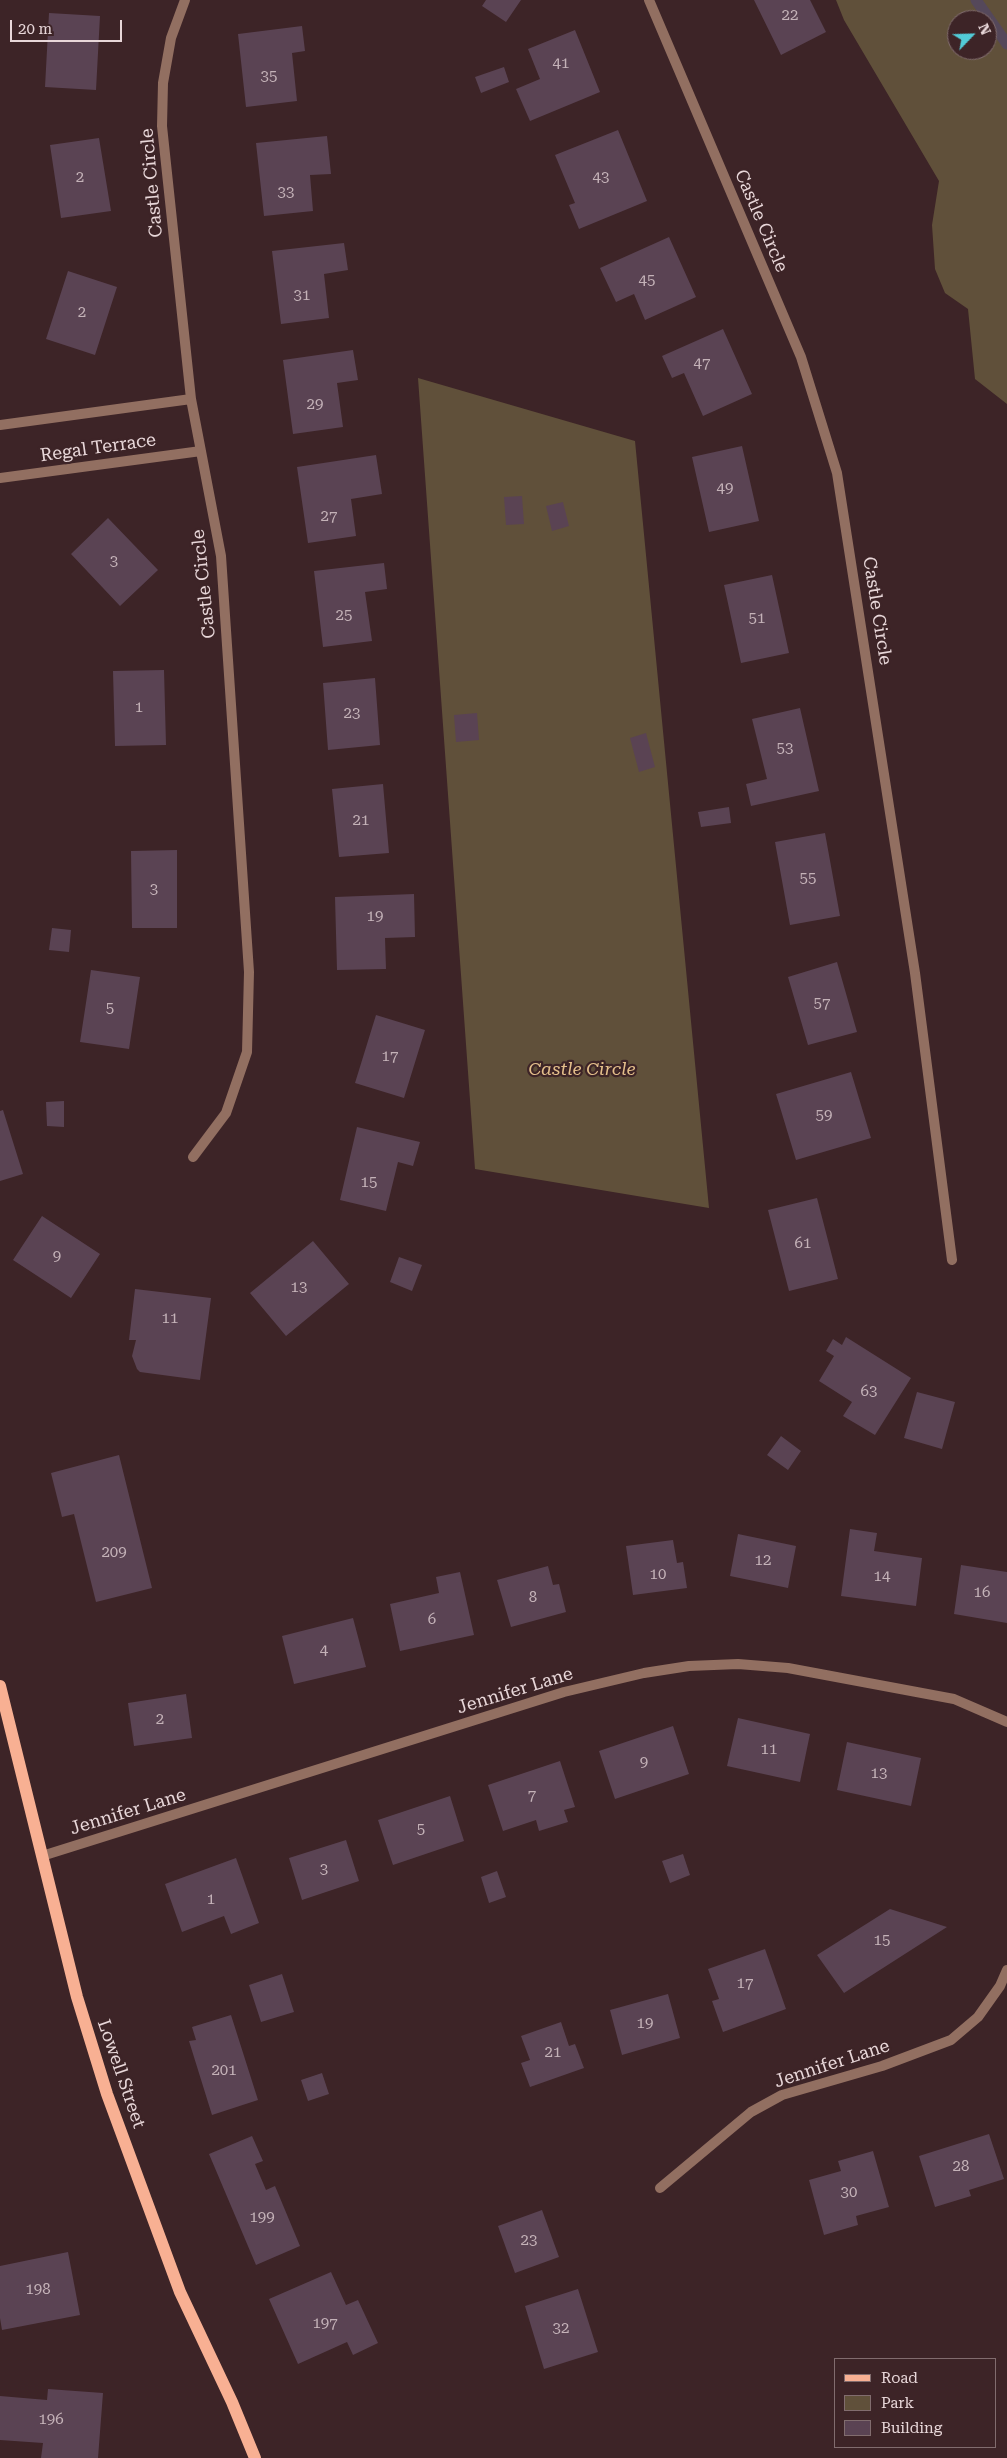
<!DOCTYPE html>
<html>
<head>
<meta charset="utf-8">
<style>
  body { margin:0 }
  #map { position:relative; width:1007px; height:2458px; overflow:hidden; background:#3d2427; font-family:"Roboto Serif",serif }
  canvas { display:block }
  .legend { position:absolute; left:834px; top:2358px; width:162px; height:90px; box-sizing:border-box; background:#3d2427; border:1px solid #816c6e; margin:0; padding:6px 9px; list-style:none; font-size:15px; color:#e8d7d9 }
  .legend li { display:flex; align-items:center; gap:10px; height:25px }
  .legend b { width:25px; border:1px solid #816c6e }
  .north { position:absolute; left:947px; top:10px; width:50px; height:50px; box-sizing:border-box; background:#3d2427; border:1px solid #816c6e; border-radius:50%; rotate:66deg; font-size:14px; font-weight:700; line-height:20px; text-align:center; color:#e8d7d9 }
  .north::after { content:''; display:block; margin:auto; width:18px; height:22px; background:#52cbd7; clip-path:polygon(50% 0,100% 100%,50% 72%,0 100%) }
  .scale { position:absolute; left:10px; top:20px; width:112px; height:22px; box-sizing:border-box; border:2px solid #e8d7d9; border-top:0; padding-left:6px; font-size:15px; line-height:18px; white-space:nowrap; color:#e8d7d9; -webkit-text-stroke:4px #3d2427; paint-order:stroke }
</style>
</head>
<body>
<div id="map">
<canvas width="1007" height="2458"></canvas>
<ul class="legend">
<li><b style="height:6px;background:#f8b093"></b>Road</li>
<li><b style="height:14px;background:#60503a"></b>Park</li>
<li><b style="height:14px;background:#5a4353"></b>Building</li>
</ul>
<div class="north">N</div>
<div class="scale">20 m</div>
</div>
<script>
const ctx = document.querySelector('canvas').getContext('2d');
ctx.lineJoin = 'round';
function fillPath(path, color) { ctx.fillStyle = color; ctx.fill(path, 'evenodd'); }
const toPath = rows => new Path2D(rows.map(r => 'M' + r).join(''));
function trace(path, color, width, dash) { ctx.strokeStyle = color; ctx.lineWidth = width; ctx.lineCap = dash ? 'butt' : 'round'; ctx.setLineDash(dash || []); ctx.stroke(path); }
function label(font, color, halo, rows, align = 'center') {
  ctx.font = font + ' "Roboto Serif",serif'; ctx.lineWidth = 4.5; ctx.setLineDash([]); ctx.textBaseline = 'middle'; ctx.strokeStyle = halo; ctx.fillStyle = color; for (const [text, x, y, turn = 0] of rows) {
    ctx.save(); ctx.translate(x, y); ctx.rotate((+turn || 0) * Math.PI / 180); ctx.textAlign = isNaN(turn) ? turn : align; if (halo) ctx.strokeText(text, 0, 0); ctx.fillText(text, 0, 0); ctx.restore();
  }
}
const green = toPath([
  [836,0,1007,0,1007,404,975,379,968,309,945,293,935,269,932,225,939,181,844,20],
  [957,20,987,20,987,50,957,50],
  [418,378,635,441,709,1208,475,1169]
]);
const stream = toPath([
  [976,0,1007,44]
]);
const building = toPath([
  [486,0,521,0,506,22,482,6],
  [754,0,810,0,826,32,781,55],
  [49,13,100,16,96,90,45,87],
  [302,26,305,51,292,53,297,101,246,107,238,34],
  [575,30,600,92,530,121,516,89,540,79,528,49],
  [504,67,509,82,481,93,475,77],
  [618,130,647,201,579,229,569,205,575,203,555,155],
  [327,136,331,174,310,175,313,211,264,216,256,143],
  [99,138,111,211,61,218,50,145],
  [669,237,696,297,645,320,634,294,616,302,600,268],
  [344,243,348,270,324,274,329,318,281,324,272,251],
  [68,271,117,287,95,355,46,339],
  [723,329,752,394,703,416,684,373,672,378,662,356],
  [353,350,358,380,337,383,343,427,293,434,283,360],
  [742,446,759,521,709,532,692,457],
  [376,455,382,494,351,499,356,536,308,543,297,467],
  [522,496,524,524,506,525,504,497],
  [563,502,569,526,552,531,546,506],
  [108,518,158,570,120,606,71,554],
  [384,563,387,589,365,592,372,641,323,647,314,571],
  [772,575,789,653,741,663,724,585],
  [164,670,166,745,115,746,113,671],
  [375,678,380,745,328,750,323,683],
  [800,708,819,791,751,806,746,784,767,779,752,719],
  [477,713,479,740,456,742,454,715],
  [646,733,655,767,639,772,630,738],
  [383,784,389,853,339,857,332,789],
  [729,807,731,823,701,827,698,812],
  [825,833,840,916,790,925,775,842],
  [177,850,177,928,132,928,131,851],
  [414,894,415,937,385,938,386,969,337,970,335,897],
  [52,928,71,930,69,952,49,950],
  [837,962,857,1032,808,1045,788,977],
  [91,970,140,977,129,1049,80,1042],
  [376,1015,425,1030,404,1098,355,1083],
  [851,1072,871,1138,796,1160,776,1094],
  [64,1101,64,1127,47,1126,46,1102],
  [3,1110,23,1174,0,1181,0,1111],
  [357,1127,420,1142,413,1166,398,1162,386,1211,340,1200],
  [817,1198,838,1279,789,1291,768,1210],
  [42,1216,100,1254,71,1298,13,1260],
  [313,1241,349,1284,286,1336,250,1293],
  [399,1257,422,1265,412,1291,390,1282],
  [135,1289,211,1298,200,1380,140,1372,137,1369,132,1356,136,1340,129,1340],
  [846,1337,911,1378,875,1435,843,1416,852,1402,819,1381,834,1356,826,1351,833,1339,842,1345],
  [917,1392,955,1402,942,1449,904,1438],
  [781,1436,801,1451,788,1470,767,1455],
  [119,1455,152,1588,96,1602,74,1514,62,1517,51,1473],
  [850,1529,877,1533,874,1551,922,1558,916,1606,841,1596],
  [738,1534,796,1546,788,1588,730,1576],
  [673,1540,677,1563,683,1562,687,1588,633,1595,626,1546],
  [961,1565,1007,1572,1007,1623,954,1614],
  [548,1566,553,1585,559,1584,566,1612,511,1627,497,1580],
  [460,1572,474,1635,400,1651,390,1604,439,1593,436,1577],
  [353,1618,366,1667,294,1684,282,1636],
  [186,1694,192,1738,134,1746,128,1703],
  [738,1718,810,1734,800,1782,727,1766],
  [673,1726,689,1774,615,1799,599,1751],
  [847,1742,921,1758,911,1806,837,1790],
  [560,1761,575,1807,564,1810,568,1822,539,1831,536,1820,503,1831,488,1785],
  [450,1796,464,1841,393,1865,378,1820],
  [346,1840,359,1881,302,1900,289,1858],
  [683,1854,690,1875,670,1883,662,1861],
  [236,1858,259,1923,231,1934,224,1916,182,1932,165,1884],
  [497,1871,506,1897,489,1903,481,1877],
  [890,1909,947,1927,844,1993,817,1955],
  [765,1949,786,2009,723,2032,712,2001,719,1999,708,1969],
  [282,1974,294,2012,261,2022,249,1985],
  [668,1994,680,2038,622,2055,610,2010],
  [231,2015,258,2100,212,2115,189,2041,196,2040,192,2027],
  [561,2022,569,2046,575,2044,584,2068,530,2087,521,2063,530,2060,521,2036],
  [322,2073,329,2094,308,2101,301,2080],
  [989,2134,1004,2179,969,2190,971,2196,935,2207,919,2156],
  [252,2136,263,2161,255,2164,266,2190,275,2186,300,2246,256,2265,209,2154],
  [873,2151,889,2207,856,2216,858,2225,824,2235,809,2180,841,2171,838,2161],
  [542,2210,559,2257,515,2273,498,2226],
  [68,2252,80,2315,2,2330,0,2318,0,2266],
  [331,2272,346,2305,358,2300,378,2343,353,2355,347,2342,298,2364,269,2299],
  [578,2289,598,2352,544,2369,525,2306],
  [48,2389,103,2393,98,2458,41,2458,43,2443,0,2440,0,2396,47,2400]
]);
const minor = toPath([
  [185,0,171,38,163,83,162,126,191,399,221,556,249,972,247,1052,226,1113,193,1157],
  [649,0,801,357,837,473,915,973,952,1260],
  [0,425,191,399],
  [0,478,201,451],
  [42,1856,564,1692,644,1673,689,1666,738,1664,788,1668,954,1699,1007,1722],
  [660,2188,751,2112,782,2095,882,2066,951,2040,978,2017,1000,1986,1007,1970]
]);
const primary = toPath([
  [0,1686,77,1997,107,2094,180,2292,232,2402,255,2458]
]);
const numberNames = [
  ["22",790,16],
  ["41",561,64],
  ["35",269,77],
  ["2",80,178],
  ["43",601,178],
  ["33",286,193],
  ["45",647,281],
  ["31",302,296],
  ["2",82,313],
  ["47",702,364],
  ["29",315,405],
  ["49",725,489],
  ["27",329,517],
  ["3",114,562],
  ["25",344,616],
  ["51",757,619],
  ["1",139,708],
  ["23",352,714],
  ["53",785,749],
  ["21",361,821],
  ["55",808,879],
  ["3",154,890],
  ["19",375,917],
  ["57",822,1004],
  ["5",110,1009],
  ["17",390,1057],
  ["59",824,1116],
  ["15",369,1183],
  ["61",803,1244],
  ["9",57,1257],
  ["13",299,1288],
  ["11",170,1319],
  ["63",869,1392],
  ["209",114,1553],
  ["12",763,1561],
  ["10",658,1575],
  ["14",882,1577],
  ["16",982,1593],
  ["8",533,1598],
  ["6",432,1620],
  ["4",324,1651],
  ["2",160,1720],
  ["11",769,1750],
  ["9",644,1763],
  ["13",879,1774],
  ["7",532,1796],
  ["5",421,1830],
  ["3",324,1870],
  ["1",211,1900],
  ["15",882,1941],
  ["17",745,1984],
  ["19",645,2024],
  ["21",553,2053],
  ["201",224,2071],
  ["28",961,2167],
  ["30",849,2193],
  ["199",262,2218],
  ["23",529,2241],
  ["198",38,2290],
  ["197",325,2324],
  ["32",561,2329],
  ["196",51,2420]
];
const streetNames = [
  ["Castle Circle",152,183,-95],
  ["Castle Circle",761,221,67],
  ["Regal Terrace",98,448,-8],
  ["Castle Circle",204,584,-96],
  ["Castle Circle",877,611,81],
  ["Jennifer Lane",515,1691,-17],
  ["Jennifer Lane",128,1812,-17],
  ["Jennifer Lane",832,2064,-18],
  ["Lowell Street",121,2074,71]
];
const parkNames = [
  ["Castle Circle",582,1070]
];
fillPath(green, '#60503a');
trace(stream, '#55485a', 11);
fillPath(building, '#5a4353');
trace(minor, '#926f61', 10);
trace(primary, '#f8b093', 12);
label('15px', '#c4b2b8', null, numberNames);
label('18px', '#e8d7d9', '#3d2427', streetNames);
label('italic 18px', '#e4bf8b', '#3d2427', parkNames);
</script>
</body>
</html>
